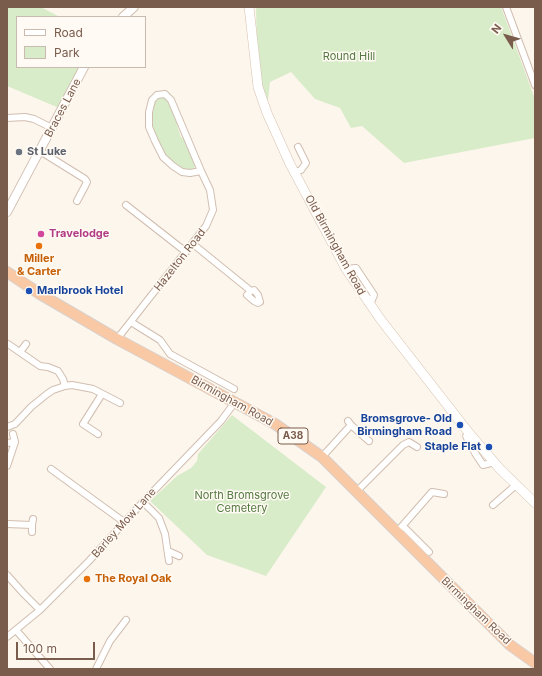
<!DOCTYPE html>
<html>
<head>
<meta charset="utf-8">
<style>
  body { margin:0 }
  #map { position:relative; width:542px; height:676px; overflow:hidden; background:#fdf6ec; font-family:Inter,sans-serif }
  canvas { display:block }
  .frame { position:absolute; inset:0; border:8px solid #7a5c4d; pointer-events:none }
  .legend { position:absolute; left:16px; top:16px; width:130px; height:52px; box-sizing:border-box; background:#fffaf3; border:1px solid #cabbb1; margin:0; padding:5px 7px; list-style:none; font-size:12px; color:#7a5c4d }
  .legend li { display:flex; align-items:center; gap:8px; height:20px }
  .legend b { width:20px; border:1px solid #cabbb1 }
  .north { position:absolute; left:486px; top:16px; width:40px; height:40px; -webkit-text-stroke:3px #fffaf3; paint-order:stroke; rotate:307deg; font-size:11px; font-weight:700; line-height:16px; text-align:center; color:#7a5c4d }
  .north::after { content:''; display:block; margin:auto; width:14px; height:18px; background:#7a5c4d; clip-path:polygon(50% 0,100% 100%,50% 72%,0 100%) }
  .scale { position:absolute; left:16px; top:642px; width:79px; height:18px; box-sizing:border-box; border:2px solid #7a5c4d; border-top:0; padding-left:5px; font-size:12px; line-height:14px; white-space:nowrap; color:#7a5c4d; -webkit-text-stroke:3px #fffaf3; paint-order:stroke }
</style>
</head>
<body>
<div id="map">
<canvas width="542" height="676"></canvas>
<div class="frame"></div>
<ul class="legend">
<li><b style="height:5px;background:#fff"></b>Road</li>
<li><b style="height:11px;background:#d8ecc9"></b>Park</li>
</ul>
<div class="north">N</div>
<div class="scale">100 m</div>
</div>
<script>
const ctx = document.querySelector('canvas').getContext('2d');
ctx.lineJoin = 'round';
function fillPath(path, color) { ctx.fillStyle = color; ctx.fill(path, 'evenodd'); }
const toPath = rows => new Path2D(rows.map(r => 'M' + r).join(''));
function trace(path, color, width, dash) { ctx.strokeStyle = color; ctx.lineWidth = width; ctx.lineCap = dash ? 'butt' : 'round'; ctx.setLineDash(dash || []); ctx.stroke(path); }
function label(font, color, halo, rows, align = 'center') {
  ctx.font = font + ' Inter,sans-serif'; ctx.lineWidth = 3; ctx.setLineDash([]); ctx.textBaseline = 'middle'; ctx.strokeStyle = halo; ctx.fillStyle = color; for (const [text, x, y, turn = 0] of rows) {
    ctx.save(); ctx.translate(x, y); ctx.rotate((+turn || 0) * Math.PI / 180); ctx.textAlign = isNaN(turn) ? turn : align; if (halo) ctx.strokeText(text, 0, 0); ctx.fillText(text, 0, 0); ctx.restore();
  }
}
const green = toPath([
  [7,7,41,7,60,17,17,17,17,67,80,67,59,108,7,86],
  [256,7,501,7,535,99,535,138,404,163,362,126,351,128,340,108,315,99,291,72,270,82,268,101,260,81,257,56],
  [162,97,169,100,178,122,177,125,181,137,185,139,196,164,194,168,191,171,180,169,166,157,151,126,155,100],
  [232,415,326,487,266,576,207,555,150,501,177,476,191,468,197,461,198,454]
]);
const minor = toPath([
  [506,7,535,85],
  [7,118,25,117,34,119,52,128],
  [40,151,85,179,87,182,85,186,77,201],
  [295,172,301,170,306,163,298,147],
  [126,205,186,252],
  [193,244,251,291,254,290,258,295,260,302,258,303,254,301,247,295,251,291],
  [346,269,356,268,374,295,371,302,368,303],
  [131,322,160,340,170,354,234,389],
  [117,339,206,226,213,210,210,190,201,171,190,173,182,172,173,166,163,157,155,141,149,127,149,112,152,100,157,95,165,94,171,100,201,171],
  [8,344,40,366,48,367,58,371,63,379,65,386],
  [20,352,26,344],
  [348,421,351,425,369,441],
  [7,427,15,424,31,407,47,394,53,390,65,386,72,385,93,389,120,403],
  [469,433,466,436,475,453,483,465,495,462],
  [98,434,83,424,102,394],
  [7,443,15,442],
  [322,457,351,425],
  [7,466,15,442,13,434],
  [51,469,124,522],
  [356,492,403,445,409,442,417,447],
  [143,502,159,518,165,534,169,561],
  [493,505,516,485],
  [7,524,32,525],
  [403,526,429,552],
  [32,532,32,525,33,519],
  [397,532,432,492,444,494],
  [168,551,179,556],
  [7,575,24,594,40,610],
  [16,630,50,669],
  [7,637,40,610,89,561,143,502,221,421,235,402],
  [96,669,110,641,126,620]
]);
const tertiary = toPath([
  [123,17,134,7],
  [7,212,84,67]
]);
const secondary = toPath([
  [249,7,258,87,267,113,290,164,346,269,381,320,469,433,500,469,535,503]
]);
const trunk = toPath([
  [7,272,40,294,117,339,275,424,322,457,510,645,535,663]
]);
const markers = [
  [19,152,4,"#6b7280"],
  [41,234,4,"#d1479c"],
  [39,246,4,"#e8710a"],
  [29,291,4,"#1a4fb4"],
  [460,425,4,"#1a4fb4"],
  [489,447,4,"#1a4fb4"],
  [87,579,4,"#e8710a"]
];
const shields = [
  [293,436,30]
];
const shieldNames = [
  ["A38",293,436]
];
const parkNames = [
  ["Round Hill",349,57],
  ["North Bromsgrove",242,496],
  ["Cemetery",242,509]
];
const streetNames = [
  ["Braces Lane",63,108,-62],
  ["Old Birmingham Road",335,245,61],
  ["Hazelton Road",180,260,-52],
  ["Birmingham Road",232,401,29],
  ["Barley Mow Lane",124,523,-48],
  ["Birmingham Road",476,611,44]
];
const worshipNames = [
  ["St Luke",27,152]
];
const hotelNames = [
  ["Travelodge",49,234]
];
const foodNames = [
  ["Miller",39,259],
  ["& Carter",39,272],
  ["The Royal Oak",95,579,"left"]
];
const transitNames = [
  ["Marlbrook Hotel",37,291,"left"],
  ["Bromsgrove- Old",452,419],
  ["Birmingham Road",452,432],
  ["Staple Flat",481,447]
];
fillPath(green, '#d8ecc9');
trace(minor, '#d1beb0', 8);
trace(tertiary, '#d1beb0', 10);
trace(secondary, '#d6c0b0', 10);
trace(trunk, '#dad1cd', 12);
trace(minor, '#fff', 6);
trace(tertiary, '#fff', 8);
trace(secondary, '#fff', 9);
trace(trunk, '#f9c8a4', 10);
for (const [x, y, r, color] of markers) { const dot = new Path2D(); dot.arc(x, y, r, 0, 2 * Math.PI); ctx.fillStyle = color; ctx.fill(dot); trace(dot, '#fffaf3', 1.5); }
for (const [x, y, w] of shields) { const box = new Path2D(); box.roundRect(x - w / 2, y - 8, w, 16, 3); ctx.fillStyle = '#fffaf3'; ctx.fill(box); trace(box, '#7a5c4d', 1); }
label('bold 10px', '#7a5c4d', null, shieldNames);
label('11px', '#537a41', '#fffaf3', parkNames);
label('11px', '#7a5c4d', '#fffaf3', streetNames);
label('bold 11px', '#5b616d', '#fffaf3', worshipNames, 'left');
label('bold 11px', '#b23c85', '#fffaf3', hotelNames, 'left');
label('bold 11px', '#c56008', '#fffaf3', foodNames);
label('bold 11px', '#164399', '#fffaf3', transitNames, 'right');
</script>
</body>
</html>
